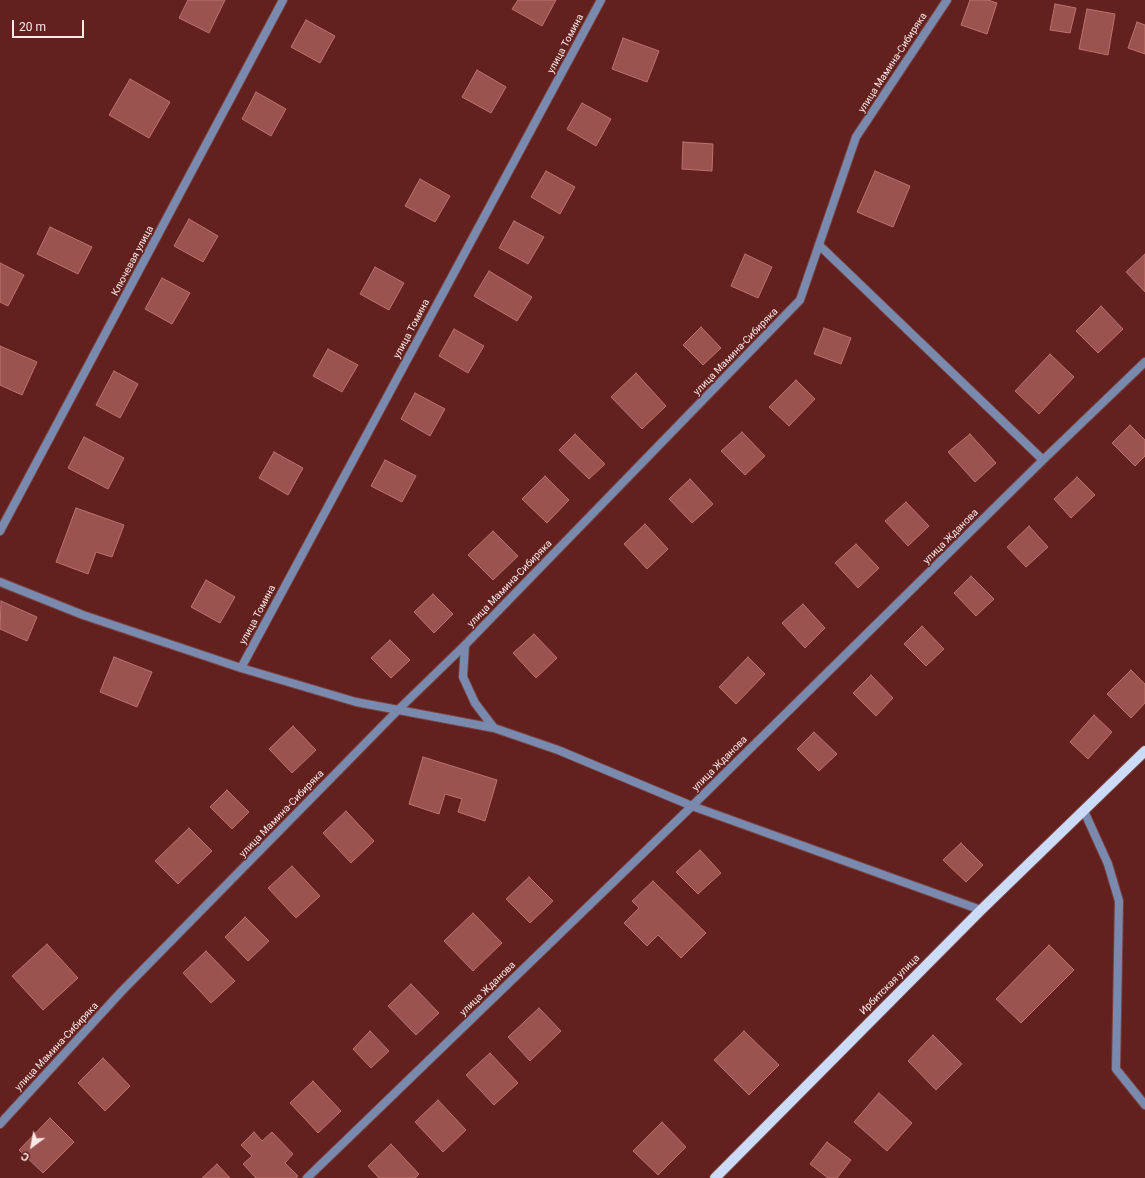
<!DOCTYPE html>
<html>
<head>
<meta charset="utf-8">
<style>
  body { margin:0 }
  #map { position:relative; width:1145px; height:1178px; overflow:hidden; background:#62211f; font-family:Roboto,sans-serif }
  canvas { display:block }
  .north { position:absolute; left:12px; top:1126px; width:40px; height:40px; -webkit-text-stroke:3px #62211f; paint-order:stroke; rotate:212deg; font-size:11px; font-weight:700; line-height:16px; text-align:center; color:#fae9e7 }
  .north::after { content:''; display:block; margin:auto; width:14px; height:18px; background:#fae9e7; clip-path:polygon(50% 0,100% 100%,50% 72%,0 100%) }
  .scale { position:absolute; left:12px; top:20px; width:72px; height:18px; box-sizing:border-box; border:2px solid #fae9e7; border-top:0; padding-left:5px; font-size:12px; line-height:14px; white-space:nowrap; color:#fae9e7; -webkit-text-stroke:3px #62211f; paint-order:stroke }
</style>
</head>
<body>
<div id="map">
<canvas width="1145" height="1178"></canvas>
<div class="north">С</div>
<div class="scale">20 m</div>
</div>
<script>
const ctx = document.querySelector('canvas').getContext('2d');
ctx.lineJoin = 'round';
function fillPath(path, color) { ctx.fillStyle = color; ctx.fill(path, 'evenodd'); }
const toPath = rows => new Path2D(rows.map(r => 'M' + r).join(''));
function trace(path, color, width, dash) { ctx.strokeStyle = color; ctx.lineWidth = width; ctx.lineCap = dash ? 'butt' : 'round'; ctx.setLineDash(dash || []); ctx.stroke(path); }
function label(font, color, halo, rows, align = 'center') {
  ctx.font = font + ' Roboto,sans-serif'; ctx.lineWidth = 3; ctx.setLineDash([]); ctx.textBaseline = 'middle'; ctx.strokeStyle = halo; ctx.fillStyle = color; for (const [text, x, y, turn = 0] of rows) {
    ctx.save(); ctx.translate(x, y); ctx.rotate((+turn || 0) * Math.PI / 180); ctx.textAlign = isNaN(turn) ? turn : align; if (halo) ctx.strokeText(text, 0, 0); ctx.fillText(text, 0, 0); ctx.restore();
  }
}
const building = toPath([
  [188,0,225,0,209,33,179,18,188,0],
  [518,0,556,0,542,26,512,9,518,0],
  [970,0,988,0,997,3,987,34,961,25,970,0],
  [1055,4,1076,8,1070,33,1050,30,1055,4],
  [1087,9,1115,14,1108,55,1079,49,1087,9],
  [306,20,335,36,320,63,291,47,306,20],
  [1137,22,1145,25,1145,54,1128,48,1137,22],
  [623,38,659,51,647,82,612,69,623,38],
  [477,70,506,87,491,113,462,97,477,70],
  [130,79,170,102,149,138,109,115,130,79],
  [256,92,286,109,271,136,242,119,256,92],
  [582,103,611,119,596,146,567,129,582,103],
  [683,142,713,144,712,171,682,169,683,142],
  [546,171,575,187,560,214,531,197,546,171],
  [875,171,910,186,893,227,857,212,875,171],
  [420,179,450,196,435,222,405,206,420,179],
  [189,219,218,236,203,262,174,246,189,219],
  [514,221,544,237,528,264,499,248,514,221],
  [50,227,92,247,78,274,37,254,50,227],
  [745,254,772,267,758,298,731,286,745,254],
  [1145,254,1145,292,1126,272,1145,254],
  [0,263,24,275,8,306,0,302,0,263],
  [375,267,404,283,389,310,360,294,375,267],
  [489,271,532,297,517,321,474,296,489,271],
  [162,278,190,293,172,324,145,309,162,278],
  [1101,306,1123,329,1098,353,1076,331,1101,306],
  [701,327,721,348,703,365,683,345,701,327],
  [824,328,851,338,841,364,814,354,824,328],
  [454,329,484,346,468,373,439,356,454,329],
  [0,346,37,362,22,395,0,385,0,346],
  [328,349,358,365,342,392,313,376,328,349],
  [1050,354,1074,377,1039,414,1015,391,1050,354],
  [114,371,138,384,120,418,96,405,114,371],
  [636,373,666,406,642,429,611,397,636,373],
  [796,380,815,399,789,426,769,407,796,380],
  [415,393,445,409,430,436,401,419,415,393],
  [1130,425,1145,440,1145,456,1135,466,1112,443,1130,425],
  [742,432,765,456,745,475,721,451,742,432],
  [575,434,605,464,589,479,559,450,575,434],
  [970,434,996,463,975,482,948,452,970,434],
  [84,437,124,458,108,489,68,468,84,437],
  [274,452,303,468,288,495,259,478,274,452],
  [385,460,416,476,402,502,371,486,385,460],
  [545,476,569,500,547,523,522,499,545,476],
  [1077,477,1095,495,1071,518,1054,499,1077,477],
  [690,479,713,504,692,523,669,499,690,479],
  [906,502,929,526,908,546,885,521,906,502],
  [76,508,124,525,112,557,96,552,88,574,56,562,76,508],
  [645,524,668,549,647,569,624,544,645,524],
  [1029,526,1048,547,1026,567,1007,547,1029,526],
  [493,531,518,556,493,580,468,555,493,531],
  [856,544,879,568,858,588,835,563,856,544],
  [971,576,994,599,976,616,954,593,971,576],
  [206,580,235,597,220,623,191,607,206,580],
  [433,594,453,614,434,633,414,612,433,594],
  [1,601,37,617,27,641,0,629,1,601],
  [803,604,825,628,805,648,782,623,803,604],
  [922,626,944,649,926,666,904,644,922,626],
  [534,634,557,658,536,678,513,653,534,634],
  [390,640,410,660,391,678,371,658,390,640],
  [114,657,152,672,137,707,100,692,114,657],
  [748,657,765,674,736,704,719,687,748,657],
  [1131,670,1145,684,1145,703,1131,718,1107,694,1131,670],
  [871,675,893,698,876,716,853,693,871,675],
  [1094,715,1112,732,1088,759,1070,742,1094,715],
  [293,726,316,750,292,773,269,749,293,726],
  [814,732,837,754,819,771,797,749,814,732],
  [423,757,497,780,485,821,458,812,462,799,445,794,439,814,409,804,423,757],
  [227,790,249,812,232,829,210,807,227,790],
  [346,811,374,841,351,863,323,833,346,811],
  [189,828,212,851,178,884,155,861,189,828],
  [961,843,983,865,966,882,943,860,961,843],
  [700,850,721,873,698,894,676,872,700,850],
  [292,866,320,896,296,918,268,888,292,866],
  [529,877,553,901,530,923,506,899,529,877],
  [653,881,706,933,681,958,658,935,647,946,624,923,639,908,632,901,653,881],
  [473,913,502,943,473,971,444,941,473,913],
  [245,917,269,941,248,961,225,937,245,917],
  [47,944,78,978,43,1010,12,976,47,944],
  [1049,945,1074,970,1021,1023,996,999,1049,945],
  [206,951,235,981,211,1003,183,973,206,951],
  [411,984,439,1013,416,1035,388,1006,411,984],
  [539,1008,561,1031,530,1061,508,1037,539,1008],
  [370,1031,389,1051,371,1068,353,1049,370,1031],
  [744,1031,779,1065,749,1095,714,1060,744,1031],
  [933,1035,962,1064,936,1090,908,1061,933,1035],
  [490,1053,518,1083,494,1105,466,1075,490,1053],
  [103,1058,130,1086,105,1111,78,1083,103,1058],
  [313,1081,341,1111,318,1133,290,1103,313,1081],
  [879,1093,912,1123,887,1151,854,1122,879,1093],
  [438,1100,466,1130,443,1152,415,1122,438,1100],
  [50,1118,74,1142,43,1173,19,1150,50,1118],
  [662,1122,686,1147,658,1175,633,1151,662,1122],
  [254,1132,262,1141,272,1132,293,1154,285,1163,298,1176,296,1178,256,1178,243,1164,252,1156,241,1145,254,1132],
  [827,1142,851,1160,837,1178,828,1178,810,1164,827,1142],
  [391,1144,419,1174,415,1178,379,1178,368,1166,391,1144],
  [217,1164,230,1178,202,1178,217,1164]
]);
const lane = toPath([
  [1084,811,1108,864,1119,901,1116,1069,1145,1105]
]);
const street = toPath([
  [819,245,1043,460],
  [0,531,283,0],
  [0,582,83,615,241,668,356,702,494,728,558,750,692,806,981,910],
  [465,645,463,677,475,703,494,728],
  [241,668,601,0],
  [0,1124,121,992,398,710,465,645,800,300,856,137,947,0],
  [307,1178,692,806,1043,460,1145,362]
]);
const primary = toPath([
  [715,1178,981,910,1145,751]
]);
const streetNames = [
  ["улица Томина",566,44,-62],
  ["улица Мамина-Сибиряка",893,63,-57],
  ["Ключевая улица",133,261,-62],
  ["улица Томина",412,329,-62],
  ["улица Мамина-Сибиряка",736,352,-46],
  ["улица Жданова",951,537,-45],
  ["улица Мамина-Сибиряка",510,584,-46],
  ["улица Томина",258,615,-62],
  ["улица Жданова",720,764,-45],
  ["улица Мамина-Сибиряка",282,814,-46],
  ["Ирбитская улица",890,985,-45],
  ["улица Жданова",488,989,-44],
  ["улица Мамина-Сибиряка",57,1047,-47]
];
fillPath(building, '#9a534f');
trace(building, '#bd736d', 1);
trace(lane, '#7a413f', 10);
trace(street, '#7a413f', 10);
trace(primary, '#7a413f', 12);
trace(lane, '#798aae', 8);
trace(street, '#798aae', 8);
trace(primary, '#ccdbf8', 10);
label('10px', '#fae9e7', '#62211f', streetNames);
</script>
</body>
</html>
